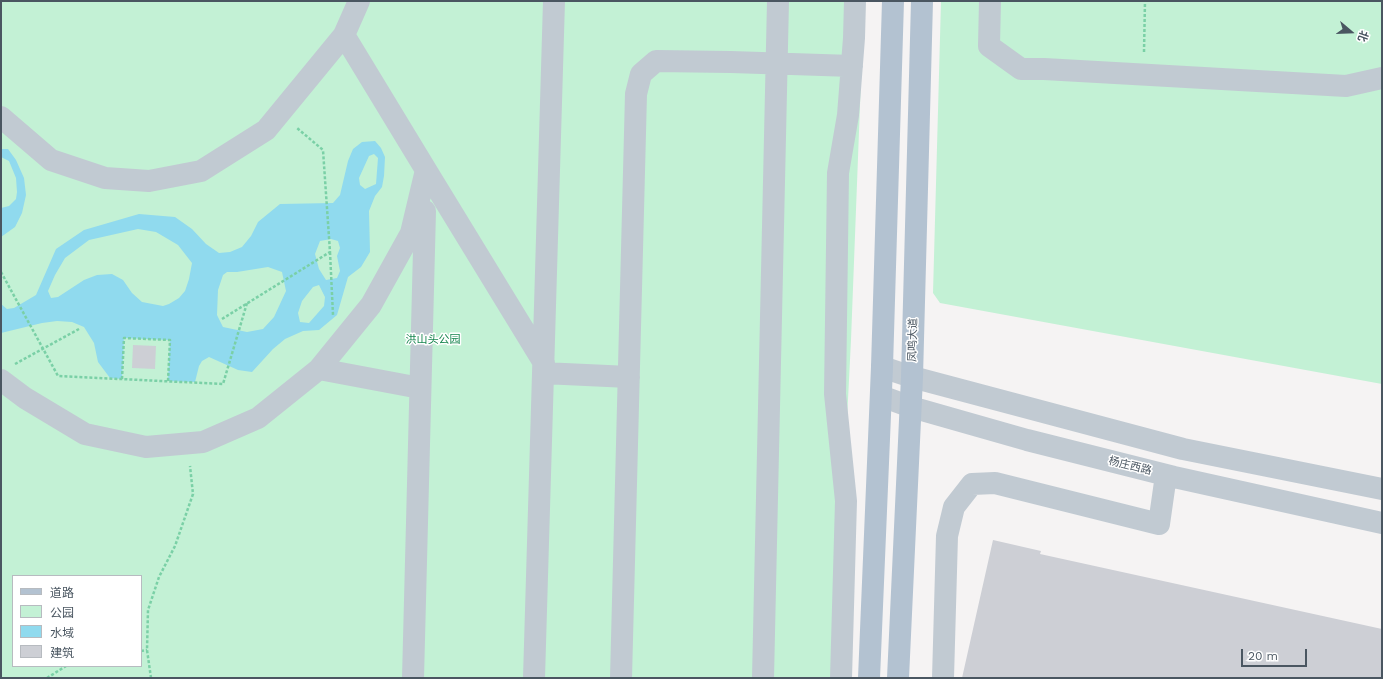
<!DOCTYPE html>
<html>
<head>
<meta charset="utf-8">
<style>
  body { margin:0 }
  #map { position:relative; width:1383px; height:679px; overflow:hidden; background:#f5f3f3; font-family:"Work Sans","Noto Sans SC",sans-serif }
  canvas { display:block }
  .frame { position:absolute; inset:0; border:2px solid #4a5661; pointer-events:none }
  .legend { position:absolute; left:12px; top:575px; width:130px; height:92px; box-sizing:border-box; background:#fff; border:1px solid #b7bbc0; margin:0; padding:5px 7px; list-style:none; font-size:12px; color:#4a5661 }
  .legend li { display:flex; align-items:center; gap:8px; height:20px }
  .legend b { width:20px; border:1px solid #b7bbc0 }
  .north { position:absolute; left:1331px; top:12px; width:40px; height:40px; -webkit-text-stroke:3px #fff; paint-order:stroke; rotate:109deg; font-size:11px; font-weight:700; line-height:16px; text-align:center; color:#4a5661 }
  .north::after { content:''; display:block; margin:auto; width:14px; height:18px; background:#4a5661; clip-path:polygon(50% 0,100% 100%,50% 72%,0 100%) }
  .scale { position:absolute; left:1241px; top:649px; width:66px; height:18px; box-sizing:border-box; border:2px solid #4a5661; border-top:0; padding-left:5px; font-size:12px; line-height:14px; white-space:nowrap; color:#4a5661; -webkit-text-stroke:3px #fff; paint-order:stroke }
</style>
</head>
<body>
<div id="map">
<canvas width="1383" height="679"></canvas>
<div class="frame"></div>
<ul class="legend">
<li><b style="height:5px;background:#b3c2d1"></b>道路</li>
<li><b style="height:11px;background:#c3f1d5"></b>公园</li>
<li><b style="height:11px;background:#90daee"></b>水域</li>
<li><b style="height:11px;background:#cdcfd5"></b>建筑</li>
</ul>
<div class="north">北</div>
<div class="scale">20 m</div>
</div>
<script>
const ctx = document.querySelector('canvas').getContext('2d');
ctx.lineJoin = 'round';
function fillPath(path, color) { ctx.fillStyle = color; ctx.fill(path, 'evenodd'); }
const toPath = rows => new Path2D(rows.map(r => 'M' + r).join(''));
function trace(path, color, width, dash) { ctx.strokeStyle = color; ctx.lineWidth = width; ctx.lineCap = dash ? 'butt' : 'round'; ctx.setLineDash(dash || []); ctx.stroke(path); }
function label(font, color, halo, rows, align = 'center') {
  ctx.font = font + ' "Work Sans","Noto Sans SC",sans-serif'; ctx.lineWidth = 3; ctx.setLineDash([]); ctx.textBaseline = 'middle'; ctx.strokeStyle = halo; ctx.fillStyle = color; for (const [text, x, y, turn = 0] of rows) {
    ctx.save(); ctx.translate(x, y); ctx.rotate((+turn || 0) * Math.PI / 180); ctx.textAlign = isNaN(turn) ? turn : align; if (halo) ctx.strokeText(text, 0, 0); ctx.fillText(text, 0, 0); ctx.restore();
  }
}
const green = toPath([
  [1,1,864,1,851,340,834,678,1,678],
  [13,576,141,576,141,666,13,666],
  [941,1,1382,1,1382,384,940,303,933,293]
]);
const water = toPath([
  [375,141,381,148,385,157,384,176,382,187,375,196,369,211,370,252,361,267,348,277,337,315,319,330,303,331,285,339,273,349,252,372,238,370,209,357,202,361,199,366,195,382,168,381,170,340,124,338,122,379,110,378,98,362,94,343,84,327,72,322,57,321,42,323,1,333,1,304,7,309,14,308,36,295,56,249,84,230,139,214,175,217,192,229,206,244,219,253,230,252,242,247,251,236,258,222,280,204,333,203,340,195,348,161,353,149,362,142],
  [374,154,378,158,376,184,365,189,360,185,359,178,369,156],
  [138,229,156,232,178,245,192,263,189,279,185,291,179,298,169,304,163,306,142,302,132,293,123,280,112,274,97,275,84,280,58,297,51,298,48,291,55,275,65,258,89,240],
  [331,239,338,241,340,248,337,256,340,271,337,278,326,280,319,269,315,254,320,241],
  [268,267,282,272,286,291,274,317,263,329,247,332,223,327,217,315,218,290,223,275,227,272,237,272],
  [319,285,325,297,324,306,309,323,300,322,298,313,302,301,313,287],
  [1,149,8,149,16,160,24,178,26,195,22,213,15,227,1,237,1,208,9,206,16,199,17,192,16,178,9,161,1,157]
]);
const building = toPath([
  [133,345,156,346,155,369,132,368],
  [993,540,1041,551,1040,554,1382,629,1382,678,962,678]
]);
const path = toPath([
  [1144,52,1145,1],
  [330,252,333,315],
  [1,272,58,376,223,384,247,303],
  [222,319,330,252,323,150,297,128],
  [15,364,79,329],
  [122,379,124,338,170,340,168,381],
  [141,651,147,650],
  [47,678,66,666],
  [151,678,147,650,148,610,159,577,175,546,193,494,190,466]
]);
const minor = toPath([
  [990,1,989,46,1021,69,1044,69,1346,86,1382,78],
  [1,117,51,160,105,178,149,181,201,171,266,130,344,35,359,1],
  [426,177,426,170,544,363],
  [882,367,912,377,1183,449,1382,489],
  [319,369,420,388],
  [543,373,629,377],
  [1,380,25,398,85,434,146,447,203,442,258,418,319,369,371,305,411,233,426,170,344,35],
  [881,396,911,407,1027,440,1174,477,1382,523],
  [413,678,425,211],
  [534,678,554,1],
  [621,678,636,94,641,74,656,61,731,62,852,66],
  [763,678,778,1],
  [841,678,846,501,835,394,838,173,848,115,854,38,855,1],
  [943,678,947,536,954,507,972,484,995,483,1159,524,1166,475]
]);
const major = toPath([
  [869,678,882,367,893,1],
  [898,678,912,377,922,1]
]);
const parkNames = [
  ["洪山头公园",433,340]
];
const streetNames = [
  ["凤鸣大道",913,340,-89],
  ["杨庄西路",1130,466,14]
];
fillPath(green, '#c3f1d5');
fillPath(water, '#90daee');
fillPath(building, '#cdcfd5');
trace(path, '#7ad0a6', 2.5, [3, 2]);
trace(minor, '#c1cad2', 22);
trace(major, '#b3c2d1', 22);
label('11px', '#17864f', '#fff', parkNames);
label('11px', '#4a5661', '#fff', streetNames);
</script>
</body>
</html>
